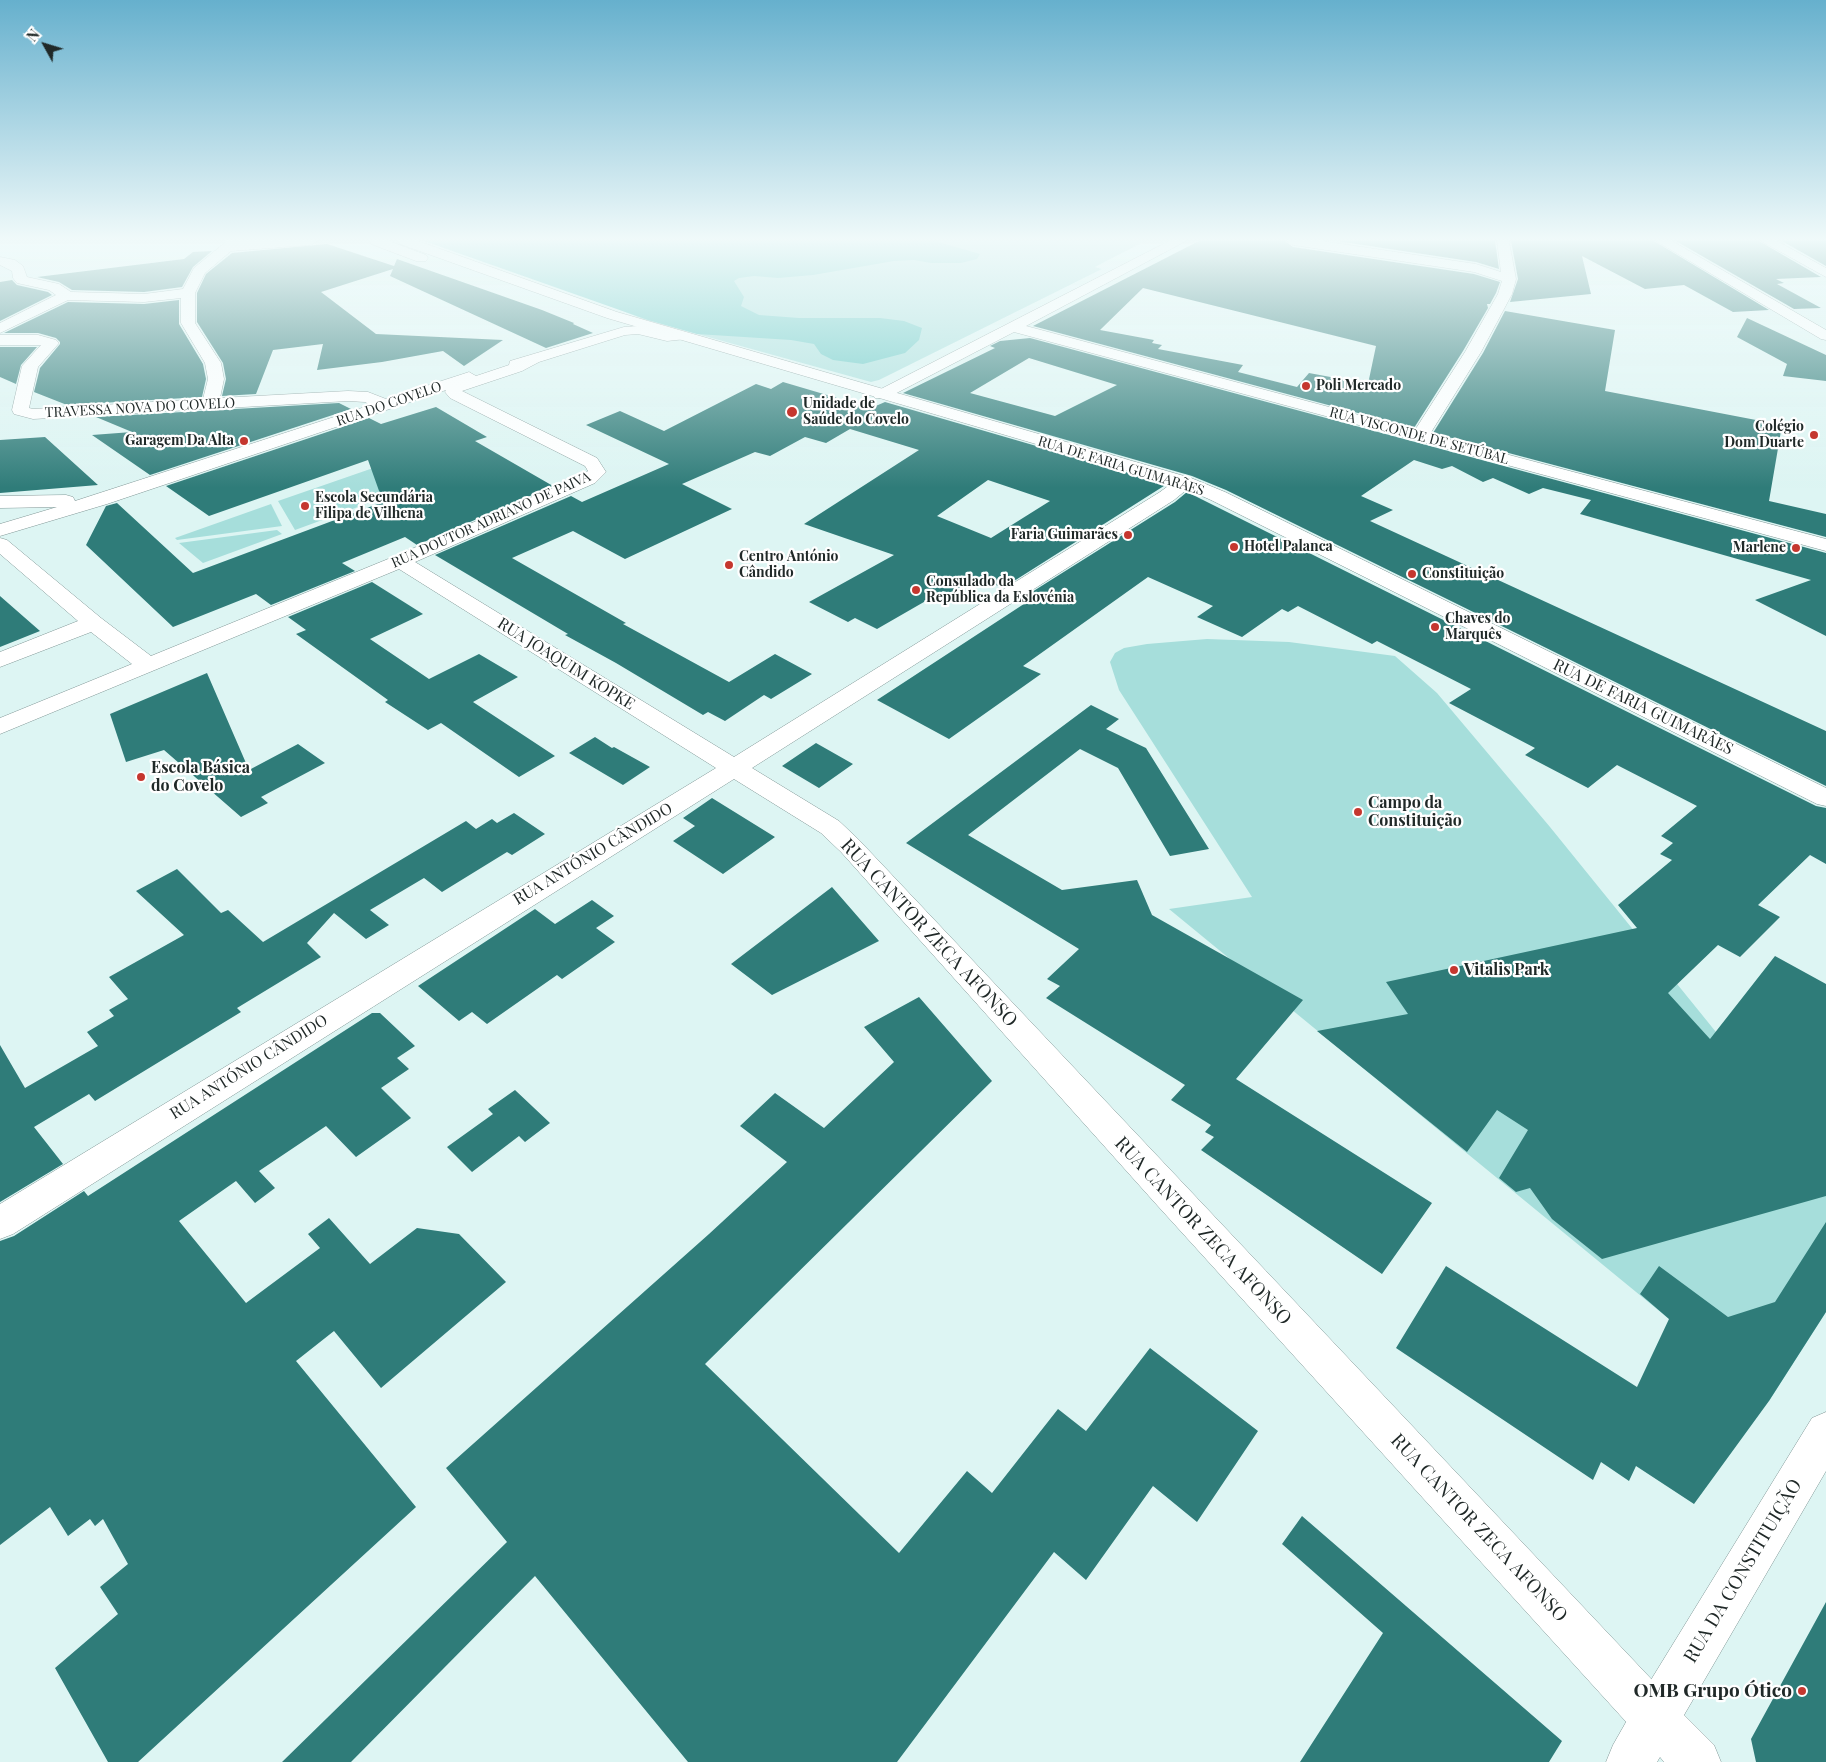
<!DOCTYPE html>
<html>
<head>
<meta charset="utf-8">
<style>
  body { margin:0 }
  #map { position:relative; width:1826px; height:1762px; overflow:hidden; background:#ddf5f3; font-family:"Playfair Display",serif }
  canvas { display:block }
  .north { position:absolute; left:20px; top:20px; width:50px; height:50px; -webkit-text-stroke:4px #fff; paint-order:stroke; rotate:309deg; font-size:14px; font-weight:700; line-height:20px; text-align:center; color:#202928 }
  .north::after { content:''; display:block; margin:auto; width:18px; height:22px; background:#202928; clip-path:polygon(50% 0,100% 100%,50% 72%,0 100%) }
</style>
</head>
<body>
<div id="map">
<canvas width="1826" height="1762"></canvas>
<div class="north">N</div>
</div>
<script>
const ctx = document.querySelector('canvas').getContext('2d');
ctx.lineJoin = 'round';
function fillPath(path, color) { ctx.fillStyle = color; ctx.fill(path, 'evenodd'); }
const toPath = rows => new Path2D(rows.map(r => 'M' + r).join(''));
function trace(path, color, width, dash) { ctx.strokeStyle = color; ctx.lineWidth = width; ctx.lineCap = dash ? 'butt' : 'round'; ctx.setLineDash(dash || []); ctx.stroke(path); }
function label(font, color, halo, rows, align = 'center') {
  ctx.font = font + ' "Playfair Display",serif'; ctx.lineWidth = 4.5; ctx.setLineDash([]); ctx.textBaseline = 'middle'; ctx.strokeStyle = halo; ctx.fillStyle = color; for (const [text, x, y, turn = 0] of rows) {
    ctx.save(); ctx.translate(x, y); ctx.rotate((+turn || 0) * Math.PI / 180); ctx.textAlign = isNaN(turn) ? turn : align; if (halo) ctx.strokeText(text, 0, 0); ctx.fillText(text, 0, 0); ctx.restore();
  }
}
const green = toPath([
  [445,241,1145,241,1095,267,1102,269,879,380,871,382,643,319],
  [402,458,407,489,295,530,278,501],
  [271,504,282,526,177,540,175,538],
  [277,530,282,534,203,563,179,543],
  [1207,639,1289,642,1395,656,1437,693,1550,827,1737,1058,1826,1144,1826,1312,1769,1401,1169,909,1252,897,1119,690,1110,662,1115,653,1124,648,1147,644]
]);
const forest = toPath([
  [424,241,935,241,980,254,977,259,961,263,931,263,914,260,894,261,813,275,778,278,754,276,739,278,734,281,744,297,741,306,759,315,799,318,880,318,904,321,922,328,919,340,905,353,863,364,833,360,821,354,814,344,791,340,697,334,648,320]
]);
const building = toPath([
  [1199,241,1285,241,1293,247,1474,274,1500,282,1496,293,1490,304,1487,304,1488,308,1463,351,1414,428,1033,326],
  [1143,288,1376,346,1368,384,1309,373,1297,387,1238,372,1243,365,1158,349,1162,345,1152,343,1154,340,1100,330],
  [1337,241,1495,241,1499,269,1476,262],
  [1511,241,1654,241,1769,310,1733,312,1684,285,1645,289,1582,256,1591,294,1510,302,1518,279],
  [1676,241,1759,241,1821,277,1776,279,1784,283,1777,284,1821,308,1794,309],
  [1782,241,1826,241,1826,266],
  [327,244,394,266,397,259,542,310,574,323,573,324,593,333,546,348,390,276,393,269,321,292,376,334,503,340,464,366,443,351,382,362,317,370,323,344,273,350,256,394,222,396,226,379,223,363,197,322,197,293,206,274,232,253],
  [212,251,193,267,182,287,144,292,72,290,59,282,37,277,184,259,193,252],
  [12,280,17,285,48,292,52,295,0,321,0,282],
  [179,300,179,324,203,364,206,379,202,397,67,405,34,392,40,368,60,344,60,342,56,338,38,333,4,333,68,302,144,304],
  [1505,311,1615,330,1605,391,1782,425,1769,501,1826,514,1826,537,1433,433,1483,353],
  [1747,318,1826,355,1826,381,1783,376,1787,364,1737,337],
  [1030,338,1826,553,1826,636,1755,600,1811,580,1580,514,1591,500,1543,488,1529,494,1493,478,1483,482,1452,466,1442,469,1414,460,1361,496,1393,510,1370,521,1826,731,1826,786,1226,490,1192,476,903,393,995,348,990,346,1000,341],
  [1029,358,1117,385,1055,416,970,393],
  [0,347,37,347,21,365,16,384,0,377],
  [783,382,871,408,885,402,1167,484,1003,588,977,577,951,594,943,591,877,629,855,618,848,622,809,602,894,555,804,524,919,450,850,429,826,443,805,437,770,456,755,452,682,484,732,509,625,559,573,531,512,558,626,623,623,624,729,682,775,654,812,674,771,699,764,695,725,721,708,712,703,715,616,663,565,635,568,634,435,555,571,496,582,502,669,464,586,425,620,411,664,431,756,384,771,389],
  [988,480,1050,501,991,538,937,516],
  [339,403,351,409,150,475,92,435,132,432,96,417],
  [436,407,487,437,475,441,553,486,417,545,405,537,342,563,355,571,271,605,256,594,173,627,86,545,106,506,117,503,193,573,383,502,368,460,209,516,166,486,369,418,381,424],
  [45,437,98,485,0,493,0,440],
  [1187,492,1816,806,1826,808,1826,864,1810,855,1758,905,1780,917,1740,957,1718,945,1668,993,1710,1039,1775,956,1826,984,1826,1196,1602,1259,1552,1219,1530,1188,1516,1192,1499,1178,1528,1130,1497,1110,1467,1152,1317,1031,1408,1014,1386,982,1637,928,1618,905,1672,860,1660,854,1673,843,1661,836,1697,806,1617,765,1588,788,1525,755,1535,748,1449,703,1471,689,1377,641,1372,644,1298,606,1288,612,1282,609,1242,637,1197,617,1213,606,1148,577,1023,666,1041,674,949,739,877,700,1030,600,1024,597,1175,502],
  [372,582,423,614,370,639,429,679,479,654,518,677,473,702,555,756,519,777,441,723,428,730,385,702,388,700,296,634,306,630,288,617],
  [0,596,40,631,0,647],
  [207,673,249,770,298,744,325,763,261,797,268,803,241,817,164,750,126,762,110,714],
  [1091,705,1119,719,1106,729,1146,748,1209,849,1170,856,1118,768,1080,749,968,835,1062,890,1137,880,1152,915,1303,1000,1236,1079,1432,1203,1382,1274,1201,1150,1214,1137,1205,1132,1211,1125,1171,1100,1185,1085,1046,998,1060,986,1047,979,1079,949,906,843],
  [595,737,612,748,614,747,650,767,623,785,569,753],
  [816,743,853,764,819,788,782,766],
  [712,798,775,837,723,874,673,841,695,826,683,818],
  [514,813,545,834,512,855,507,852,442,892,424,878,370,910,389,925,366,939,334,913,307,943,321,957,237,1008,241,1012,95,1101,89,1094,34,1127,63,1164,0,1202,0,1045,25,1088,98,1046,87,1032,114,1016,109,1010,128,999,109,977,184,935,136,891,177,869,221,913,228,910,263,942,466,821,476,829,492,819,497,823],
  [832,887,879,941,772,995,731,964],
  [592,900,614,916,596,928,615,942,562,979,557,975,487,1024,472,1012,459,1021,418,986,535,909,555,924],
  [919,997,992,1081,705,1364,899,1553,967,1471,992,1493,1058,1409,1086,1431,1150,1348,1258,1431,1197,1522,1153,1486,1086,1580,1054,1552,897,1762,688,1762,535,1576,351,1762,282,1762,507,1542,446,1468,709,1234,787,1162,740,1126,775,1093,824,1128,894,1062,864,1027],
  [372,1013,380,1013,415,1046,397,1058,409,1069,381,1088,411,1118,356,1157,326,1126,259,1171,275,1188,255,1203,236,1181,179,1221,246,1303,320,1248,308,1234,329,1218,370,1264,417,1228,459,1234,506,1282,381,1388,334,1331,296,1361,416,1507,138,1762,108,1762,55,1668,118,1614,100,1587,128,1564,103,1519,95,1526,90,1519,68,1536,50,1507,0,1545,0,1241,14,1236,84,1191,88,1196],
  [515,1090,550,1123,525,1142,519,1136,472,1172,447,1147,493,1114,488,1109],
  [1826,1222,1826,1312,1769,1401,1694,1504,1636,1466,1629,1481,1601,1462,1593,1480,1396,1348,1446,1266,1637,1387,1669,1319,1640,1294,1659,1266,1728,1317,1775,1302],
  [1302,1516,1562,1741,1549,1762,1300,1762,1383,1633,1282,1544],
  [1826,1602,1826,1762,1756,1762,1751,1739]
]);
const street = toPath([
  [227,241,317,241,311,245,231,251,205,273,195,293,195,323,221,363,224,379,220,398,348,391,368,392,386,399,463,374,469,372,476,376,509,365,510,361,624,327,638,326,667,333,686,333,688,336,686,339,667,341,638,334,625,335,539,362,522,371,462,391,597,458,606,472,595,483,415,562,734,757,1160,492,1179,478,1185,477,1191,478,1194,482,1191,486,1174,500,752,768,839,821,859,840,1672,1701,1678,1718,1672,1735,1655,1741,1638,1735,1156,1204,841,852,821,833,734,779,13,1234,0,1239,0,1204,716,768,399,569,0,734,0,718,132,664,91,632,0,667,0,652,78,621,0,554,0,538,7,540,101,618,151,656,393,557,583,475,588,471,585,466,450,398,445,392,446,390,107,504,0,536,0,524,57,507,0,508,0,496,66,495,73,497,75,501,371,405,365,402,348,401,33,419,14,414,12,410,22,366,41,345,0,345,0,335,38,335,56,340,59,343,38,367,29,408,33,409,203,399,208,379,205,363,181,323,181,298,144,302,68,300,0,333,0,323,56,295,49,290,17,283,13,278,12,271,0,265,0,257,15,260,23,266,27,277,59,284,71,292,144,294,183,289,194,268,227,241],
  [1169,241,1186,241,1026,326,1415,430,1465,352,1498,294,1502,281,1474,272,1293,245,1287,241,1322,241,1476,264,1501,272,1497,241,1509,241,1516,279,1512,294,1481,352,1430,434,1826,539,1826,551,1014,332,887,398,875,398,873,395,875,392,1169,241],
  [1656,241,1672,241,1826,330,1826,340,1821,339,1656,241]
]);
const secondary = toPath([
  [370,241,389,241,426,255,428,258,426,261,416,261,371,244,370,241],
  [399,241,418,241,617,312,1191,478,1225,492,1826,788,1826,806,1817,804,1211,500,1179,486,607,318,400,244,399,241],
  [1761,241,1777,241,1826,268,1826,277,1761,241],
  [1826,1412,1826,1471,1684,1715,1714,1745,1721,1762,1664,1762,1660,1757,1657,1762,1606,1762,1613,1745,1638,1701,1812,1418,1826,1412]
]);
const markers = [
  [1306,386,5,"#c5372f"],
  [792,412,6,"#c5372f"],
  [1814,435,5,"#c5372f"],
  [244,441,5,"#c5372f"],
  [305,506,5,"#c5372f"],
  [1128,535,5,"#c5372f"],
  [1234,547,5,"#c5372f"],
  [1796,548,5,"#c5372f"],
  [729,565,5,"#c5372f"],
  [1412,574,5,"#c5372f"],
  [916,590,5,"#c5372f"],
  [1435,627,5,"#c5372f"],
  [141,777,5,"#c5372f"],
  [1358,812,5,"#c5372f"],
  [1454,970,5,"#c5372f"],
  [1802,1691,5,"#c5372f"]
];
const farPoinames = [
  ["Poli Mercado",1316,386],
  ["Unidade de",803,404],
  ["Saúde do Covelo",803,420],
  ["Colégio",1804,427,"right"],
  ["Dom Duarte",1804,443,"right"],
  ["Garagem Da Alta",234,441,"right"],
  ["Escola Secundária",315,498],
  ["Filipa de Vilhena",315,514],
  ["Faria Guimarães",1118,535,"right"],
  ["Hotel Palanca",1244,547],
  ["Marlene",1786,548,"right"],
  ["Centro António",739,557],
  ["Cândido",739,573],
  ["Constituição",1422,574],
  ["Consulado da",926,582],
  ["República da Eslovénia",926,598],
  ["Chaves do",1445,619],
  ["Marquês",1445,635]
];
const farStreetnames = [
  ["RUA DO COVELO",389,404,-19],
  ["TRAVESSA NOVA DO COVELO",140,408,-3],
  ["RUA VISCONDE DE SETÚBAL",1419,436,15],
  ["RUA DE FARIA GUIMARÃES",1121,466,17],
  ["RUA DOUTOR ADRIANO DE PAIVA",491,520,-24]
];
const streetNames = [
  ["RUA JOAQUIM KOPKE",566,664,32],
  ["RUA DE FARIA GUIMARÃES",1643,707,26],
  ["RUA ANTÓNIO CÂNDIDO",593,854,-31],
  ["RUA ANTÓNIO CÂNDIDO",249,1067,-32]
];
const poiNames = [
  ["Escola Básica",151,768],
  ["do Covelo",151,786],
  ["Campo da",1368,803],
  ["Constituição",1368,821],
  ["Vitalis Park",1464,970]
];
const nearStreetnames = [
  ["RUA CANTOR ZECA AFONSO",929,933,47],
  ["RUA CANTOR ZECA AFONSO",1203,1231,47],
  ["RUA CANTOR ZECA AFONSO",1479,1528,47],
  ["RUA DA CONSTITUIÇÃO",1743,1571,-59]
];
const nearPoinames = [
  ["OMB Grupo Ótico",1792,1691]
];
fillPath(green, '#a6dedb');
fillPath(forest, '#64c7c3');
fillPath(building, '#2f7c79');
trace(street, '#819796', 1);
trace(secondary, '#819796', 1);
fillPath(street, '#fff');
fillPath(secondary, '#fff');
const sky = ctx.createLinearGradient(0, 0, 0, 488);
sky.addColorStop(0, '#66b0cd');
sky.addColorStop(0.49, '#f0fafa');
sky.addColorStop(1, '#f0fafa00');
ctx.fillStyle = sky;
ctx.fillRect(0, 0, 1826, 488);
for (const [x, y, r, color] of markers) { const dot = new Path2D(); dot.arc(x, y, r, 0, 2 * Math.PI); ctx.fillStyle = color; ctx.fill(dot); trace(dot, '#fff', 2); }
label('bold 14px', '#202928', '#fff', farPoinames, 'left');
label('14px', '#202928', '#fff', farStreetnames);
label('16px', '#202928', '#fff', streetNames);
label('bold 16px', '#202928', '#fff', poiNames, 'left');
label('19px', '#202928', '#fff', nearStreetnames);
label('bold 19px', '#202928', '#fff', nearPoinames, 'right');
</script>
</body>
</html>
